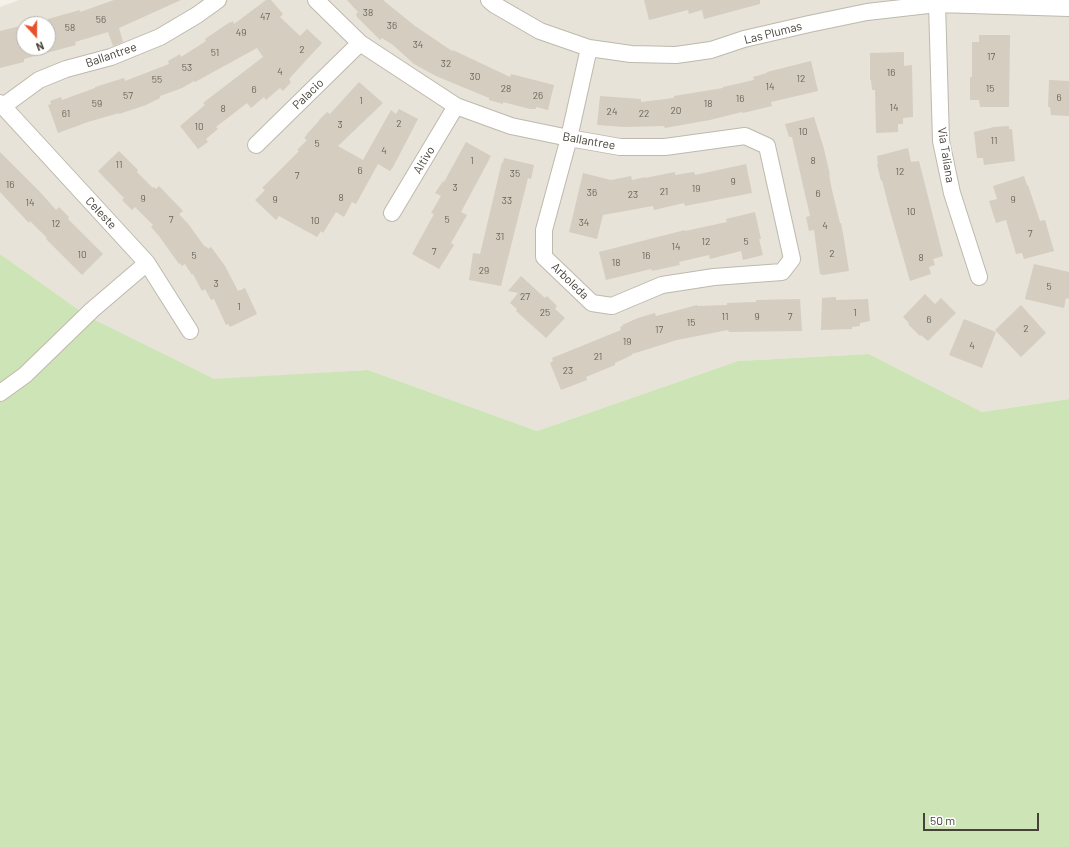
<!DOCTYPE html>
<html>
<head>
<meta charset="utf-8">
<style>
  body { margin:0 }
  #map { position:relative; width:1069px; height:847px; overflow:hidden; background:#f3f1e9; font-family:Barlow,sans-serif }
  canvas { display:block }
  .north { position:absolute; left:16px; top:16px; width:40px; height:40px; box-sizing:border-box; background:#fff; border:1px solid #b5b3af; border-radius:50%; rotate:159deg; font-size:11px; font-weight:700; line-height:16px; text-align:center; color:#464238 }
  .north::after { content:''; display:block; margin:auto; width:14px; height:18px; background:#e7522d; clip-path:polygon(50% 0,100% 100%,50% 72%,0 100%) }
  .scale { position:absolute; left:923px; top:813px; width:116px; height:18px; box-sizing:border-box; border:2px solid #464238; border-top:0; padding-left:5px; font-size:12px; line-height:14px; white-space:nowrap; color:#464238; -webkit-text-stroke:3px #fff; paint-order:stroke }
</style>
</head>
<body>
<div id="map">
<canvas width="1069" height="847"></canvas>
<div class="north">N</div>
<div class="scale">50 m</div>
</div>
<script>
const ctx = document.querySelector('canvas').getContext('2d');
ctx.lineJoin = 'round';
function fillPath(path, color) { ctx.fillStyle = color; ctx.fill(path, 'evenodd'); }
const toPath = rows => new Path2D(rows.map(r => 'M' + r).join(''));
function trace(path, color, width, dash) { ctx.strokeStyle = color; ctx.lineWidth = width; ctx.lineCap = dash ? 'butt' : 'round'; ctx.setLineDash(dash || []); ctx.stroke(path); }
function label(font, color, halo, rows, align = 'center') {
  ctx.font = font + ' Barlow,sans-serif'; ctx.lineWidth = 3.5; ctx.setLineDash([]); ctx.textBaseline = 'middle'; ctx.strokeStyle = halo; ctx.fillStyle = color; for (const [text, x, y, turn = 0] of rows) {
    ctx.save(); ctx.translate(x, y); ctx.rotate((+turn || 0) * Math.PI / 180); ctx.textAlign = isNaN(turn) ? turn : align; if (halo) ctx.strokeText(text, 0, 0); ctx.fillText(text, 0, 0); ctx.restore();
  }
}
const residential = toPath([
  [19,0,1069,0,1069,399,982,412,869,354,738,361,537,431,368,370,214,380,89,317,0,254,0,7],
  [24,24,48,24,48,48,24,48]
]);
const green = toPath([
  [0,254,89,317,214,379,368,370,537,431,738,361,869,354,982,412,1069,399,1069,847,0,847]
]);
const building = toPath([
  [114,0,181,0,119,28,123,42,113,46,108,32,75,42,76,45,24,59,24,62,0,68,0,31,24,25,24,48,48,48,48,19,80,10,80,12],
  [266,0,271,0,283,14,280,17,300,36,307,29,322,43,289,79,291,82,283,91,280,88,266,100,264,97,251,108,247,103,216,127,218,129,206,139,208,142,198,149,180,126,205,105,203,103,263,57,257,48,195,82,194,81,182,88,160,96,160,98,146,105,119,114,119,113,88,122,58,133,48,105,51,104,50,101,61,97,62,100,95,88,95,87,124,78,125,81,169,64,168,61,180,54,181,57,206,41,205,39,230,22,230,23,233,21,234,24],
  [347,0,383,0,415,26,452,51,453,50,510,77,511,74,554,85,548,110,536,107,536,109,530,109,503,102,503,104,489,100,489,98,436,76,414,64,393,45,382,38,380,40,357,17,356,14,358,12],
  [644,0,760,0,760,4,704,19,702,10,689,14,688,10,649,20],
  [979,35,1010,35,1009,107,980,107,979,100,970,100,970,77,972,77,972,42,979,42],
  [904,52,904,66,912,65,913,117,903,118,903,124,898,124,898,132,876,133,875,90,872,90,871,80,870,80,870,53],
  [811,61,818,91,771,102,772,106,743,113,742,112,710,120,665,128,664,126,624,127,597,125,600,96,641,99,641,102,674,98,674,96,723,88,723,87,754,80,753,77,767,73,767,72],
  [1049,80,1069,81,1069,116,1051,115,1050,107,1048,107],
  [359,82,383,103,338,146,363,160,391,110,396,114,399,109,418,119,393,167,390,171,378,164,356,204,352,202,344,217,336,212,323,233,321,231,317,237,279,216,276,220,255,200,265,190,262,188,299,151,297,150,307,140,304,138,307,135,306,135,319,121,319,120,327,112,330,114],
  [814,117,824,149,830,175,829,175,832,190,840,223,841,223,843,233,849,271,823,275,820,274,814,230,809,231,806,217,810,216,792,137,789,137,785,124],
  [1009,126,1009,129,1012,129,1015,161,984,165,983,158,977,158,974,132,994,127],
  [466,142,491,156,461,212,467,215,451,243,454,245,439,269,412,254,434,214,431,213,441,196,435,193,443,181,444,182],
  [908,148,911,162,919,161,943,256,933,259,935,265,929,267,931,274,910,281,888,204,882,180,881,181,877,164,878,164,877,156],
  [119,151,138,170,137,172,153,188,154,187,156,189,159,186,183,211,179,214,189,225,205,247,206,246,208,249,211,247,225,266,238,291,245,288,257,314,230,327,228,324,226,325,214,299,211,300,205,289,202,291,193,274,192,275,185,264,182,266,180,263,179,264,159,236,151,227,153,225,135,207,132,210,122,200,124,198,98,171],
  [0,152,41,193,56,210,59,207,69,217,68,219,103,254,82,275,46,239,47,238,30,221,29,223,0,192],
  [504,158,534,165,531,179,528,178,501,286,469,280,473,253,480,254,502,162,503,163],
  [746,164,752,193,685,206,684,203,654,210,653,206,603,215,597,239,569,232,583,173,611,180,631,176,632,180,645,177,645,178,675,172,675,175,694,172,695,175],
  [1024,176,1027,185,1028,185,1040,221,1045,220,1054,251,1024,259,1022,253,1016,254,1006,220,996,223,989,201,997,199,993,186],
  [755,212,761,239,759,239,763,255,743,260,741,251,710,259,709,255,679,262,680,265,652,271,651,269,606,280,599,252,685,230,685,231,727,222,726,219],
  [1034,264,1069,272,1069,299,1066,298,1064,308,1025,299],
  [521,276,545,298,547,296,557,306,555,309,565,318,546,338,516,311,517,309,510,303,518,293,508,291],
  [925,294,935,304,941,298,956,313,928,341,921,335,920,336,908,324,909,323,903,317],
  [836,297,836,300,868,299,870,321,860,323,860,326,852,327,852,329,821,330,822,298],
  [800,299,802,331,729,332,728,330,677,340,632,354,632,355,615,363,615,365,586,377,587,380,561,390,550,363,553,361,552,358,621,330,620,327,623,326,622,325,638,318,655,313,656,316,697,305,698,306,727,305,727,303,756,302,756,300],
  [1021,305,1046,333,1021,357,995,330],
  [964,319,996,332,982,368,949,355]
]);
const minor = toPath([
  [316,0,360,43,456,106,511,126,569,138,620,147,665,147,745,136,767,146,792,259,782,272,714,277,662,285,612,306,592,303,544,257,544,230,569,138,589,48],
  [489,0,495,5,540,31,589,48,631,54,676,55,711,50,744,39,809,24,867,12,937,4,1069,8],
  [937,4,941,141,952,193,979,277],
  [0,103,147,263,190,331],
  [2,107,39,80,66,69,111,57,160,37,197,15,218,0],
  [256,145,360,43],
  [392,213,456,106],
  [0,393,25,375,92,310,147,263]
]);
const numberNames = [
  ["38",368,13],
  ["47",265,17],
  ["56",101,20],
  ["36",392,26],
  ["58",70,28],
  ["49",241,33],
  ["34",418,45],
  ["2",302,50],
  ["51",215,53],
  ["17",991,57],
  ["32",446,64],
  ["53",187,68],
  ["4",280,72],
  ["16",891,73],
  ["30",475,77],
  ["12",801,79],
  ["55",157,80],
  ["14",770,87],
  ["28",506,89],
  ["15",990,89],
  ["6",254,90],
  ["57",128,96],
  ["26",538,96],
  ["6",1059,98],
  ["16",740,99],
  ["1",361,101],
  ["59",97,104],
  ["18",708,104],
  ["14",894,108],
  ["8",223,109],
  ["20",676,111],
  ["24",612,112],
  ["61",66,114],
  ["22",644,114],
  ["2",399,124],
  ["3",340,125],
  ["10",199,127],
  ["10",803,132],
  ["11",994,141],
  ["5",317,144],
  ["4",384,151],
  ["1",472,161],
  ["8",813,161],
  ["11",119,165],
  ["6",360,171],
  ["12",900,172],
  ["35",515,174],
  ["7",297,176],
  ["9",733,182],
  ["16",10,185],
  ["3",455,188],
  ["19",696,189],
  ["21",664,192],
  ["36",592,193],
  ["6",818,194],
  ["23",633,195],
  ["8",341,198],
  ["9",143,199],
  ["9",275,200],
  ["9",1013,200],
  ["33",507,201],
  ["14",30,203],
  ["10",911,212],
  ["7",171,220],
  ["5",447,220],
  ["10",315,221],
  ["34",584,223],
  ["12",56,224],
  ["4",825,226],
  ["7",1030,234],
  ["31",500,237],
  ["12",706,242],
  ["5",746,242],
  ["14",676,247],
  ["7",434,252],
  ["2",832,254],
  ["10",82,255],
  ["5",194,256],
  ["16",646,256],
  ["8",921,258],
  ["18",616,263],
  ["29",484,271],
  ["3",216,284],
  ["5",1049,287],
  ["27",525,297],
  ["1",239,307],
  ["25",545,313],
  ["1",855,313],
  ["11",725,317],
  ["9",757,317],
  ["7",790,317],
  ["6",929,320],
  ["15",691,323],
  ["2",1026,329],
  ["17",659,330],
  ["19",627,342],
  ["4",972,346],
  ["21",598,357],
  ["23",568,371]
];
const streetNames = [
  ["Las Plumas",773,33,-14],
  ["Ballantree",111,55,-19],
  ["Palacio",308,94,-44],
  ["Ballantree",589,141,10],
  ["Via Taliana",946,155,81],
  ["Altivo",424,160,-59],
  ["Celeste",101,213,47],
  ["Arboleda",570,281,44]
];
fillPath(residential, '#e7e3d8');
fillPath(green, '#cde4b6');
fillPath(building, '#d4cdc0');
trace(minor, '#beb9ad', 18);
trace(minor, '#fff', 16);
label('10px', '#6a655a', null, numberNames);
label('12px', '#464238', '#fff', streetNames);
</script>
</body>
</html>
